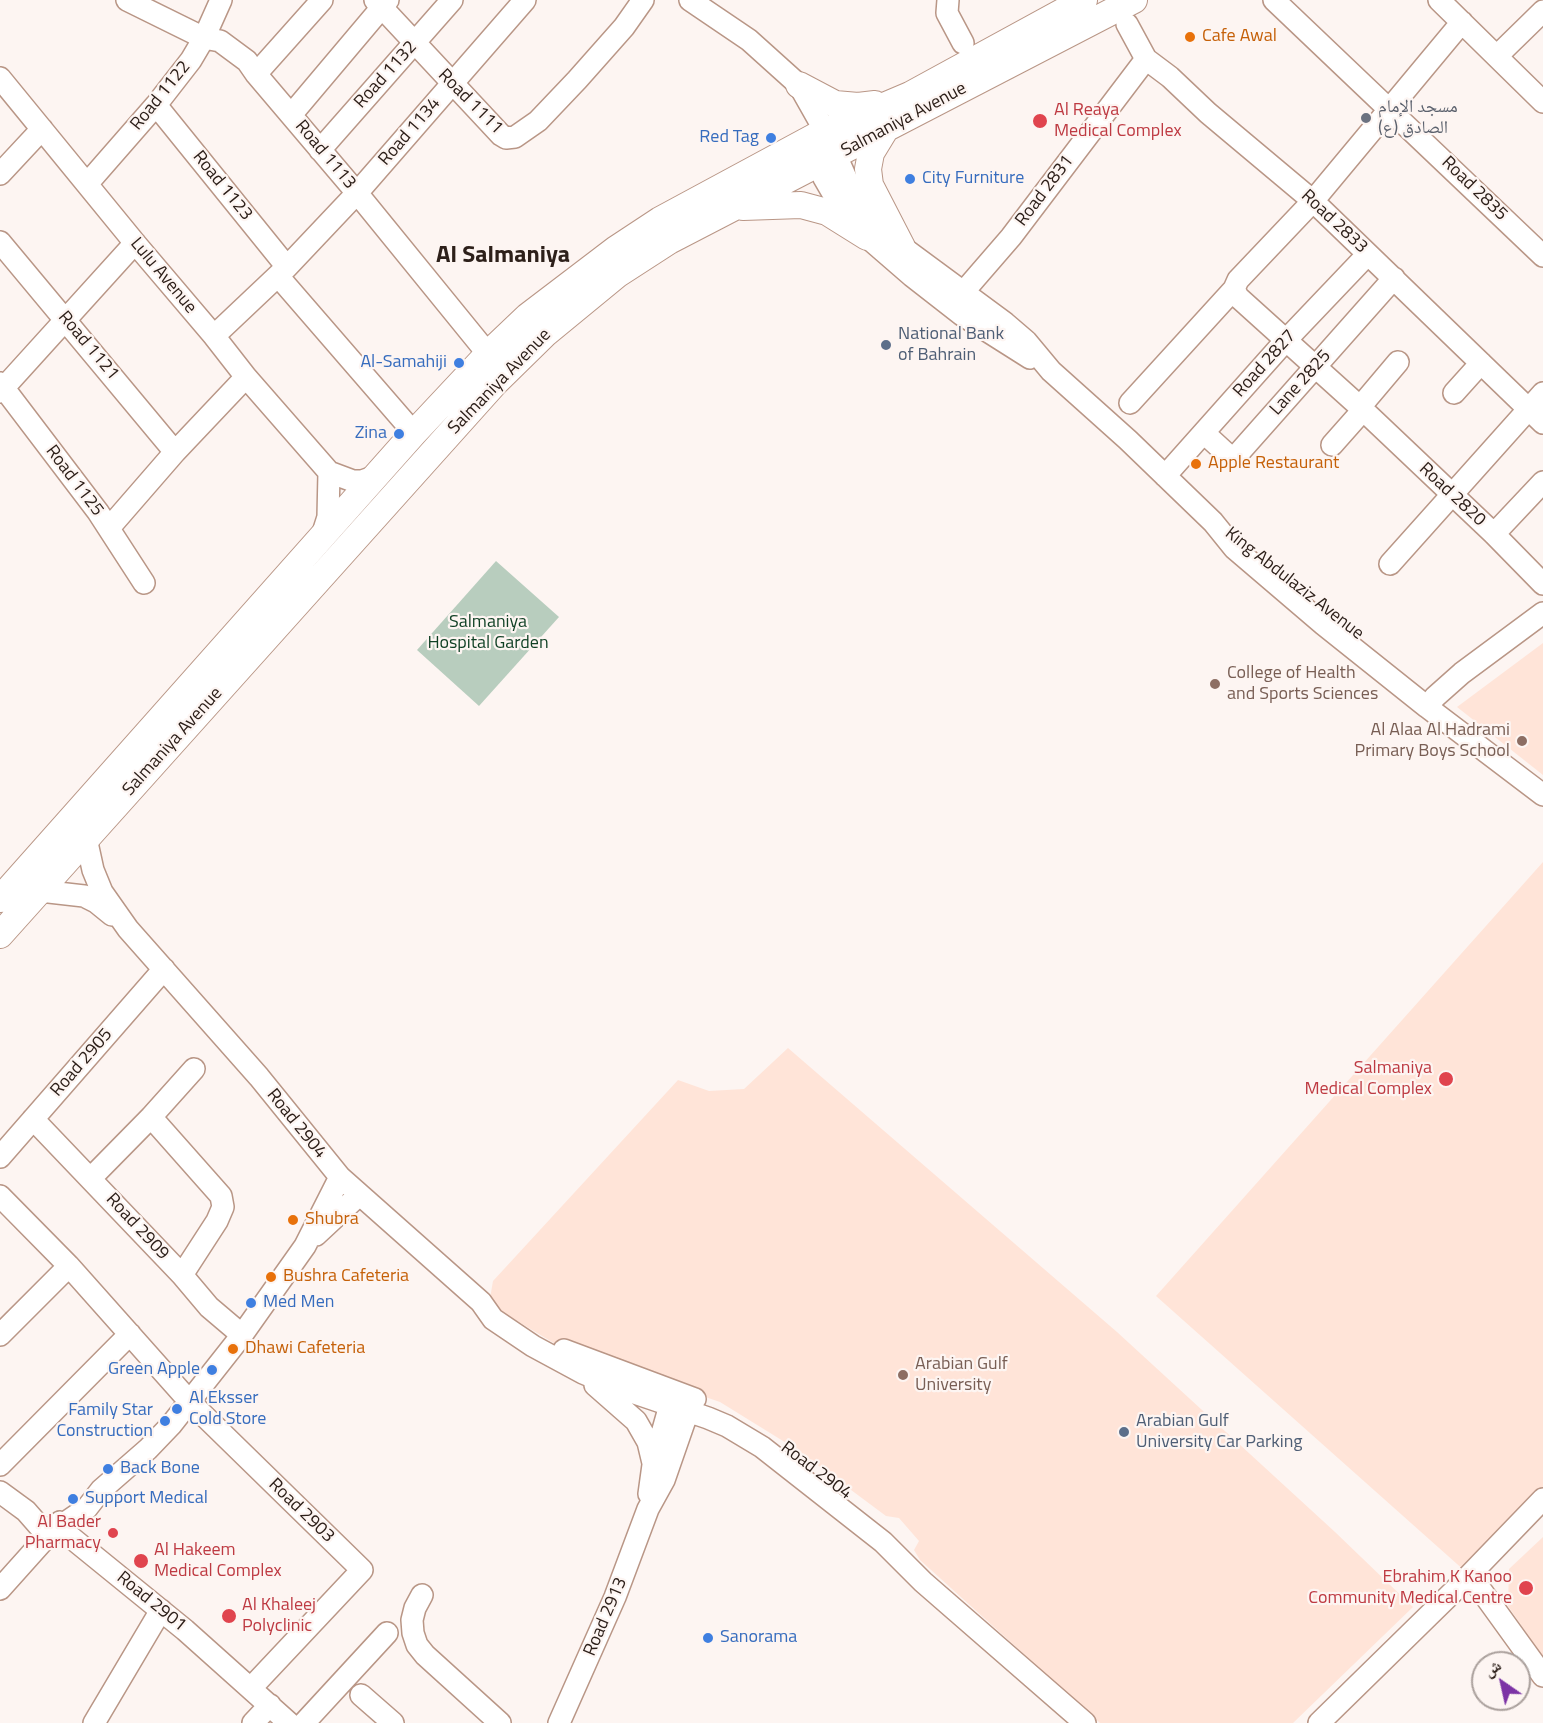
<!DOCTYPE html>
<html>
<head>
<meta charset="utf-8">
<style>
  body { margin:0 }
  #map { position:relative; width:1543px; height:1723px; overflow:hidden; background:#fdf5f2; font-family:"Titillium Web","Noto Naskh Arabic",sans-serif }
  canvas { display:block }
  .north { position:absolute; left:1471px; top:1651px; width:60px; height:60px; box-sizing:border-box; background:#fdf5f2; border:2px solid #aaa09c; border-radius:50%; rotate:326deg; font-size:16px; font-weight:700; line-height:24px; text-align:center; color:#2d201a }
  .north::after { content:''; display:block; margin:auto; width:21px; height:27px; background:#7c33a5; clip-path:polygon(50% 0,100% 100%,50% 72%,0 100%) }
</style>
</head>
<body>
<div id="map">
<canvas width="1543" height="1723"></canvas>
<div class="north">ش</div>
</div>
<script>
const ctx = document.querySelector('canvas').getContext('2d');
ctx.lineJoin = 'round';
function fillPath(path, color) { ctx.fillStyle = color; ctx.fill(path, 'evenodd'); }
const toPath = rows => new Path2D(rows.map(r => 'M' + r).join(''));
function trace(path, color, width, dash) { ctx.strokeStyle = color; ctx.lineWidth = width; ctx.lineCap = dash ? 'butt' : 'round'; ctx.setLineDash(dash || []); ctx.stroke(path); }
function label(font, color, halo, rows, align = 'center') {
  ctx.font = font + ' "Titillium Web","Noto Naskh Arabic",sans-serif'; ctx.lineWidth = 4.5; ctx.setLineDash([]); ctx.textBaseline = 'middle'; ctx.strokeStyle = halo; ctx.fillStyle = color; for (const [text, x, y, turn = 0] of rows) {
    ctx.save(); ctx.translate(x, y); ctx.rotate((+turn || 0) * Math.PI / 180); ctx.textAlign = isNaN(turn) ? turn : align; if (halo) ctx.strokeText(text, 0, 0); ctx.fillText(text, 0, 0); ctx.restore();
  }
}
const built = toPath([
  [1543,643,1543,775,1457,707],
  [1543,862,1543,1490,1466,1572,1156,1296],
  [788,1048,1117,1332,1335,1532,1413,1607,1293,1723,1100,1723,920,1560,914,1550,919,1541,899,1518,886,1516,796,1449,720,1402,562,1348,489,1304,493,1281,678,1080,709,1091,744,1089],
  [1543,1537,1543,1657,1508,1606,1509,1569]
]);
const green = toPath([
  [496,561,559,617,479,706,417,650]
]);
const minor = toPath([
  [127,0,204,38,220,41,247,61,256,74,357,193,488,354],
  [375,0,501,135,506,138,515,137,538,121,577,80,624,27,643,0],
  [690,0,749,40,799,85,825,131,851,189,865,209,902,247,1005,323,1026,341,1051,371,1128,440,1213,522,1234,548,1323,624,1427,707,1543,795],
  [948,0,947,13,963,43],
  [1274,0,1543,256],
  [1439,0,1543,102],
  [1127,24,1146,59,1170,77,1208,113,1313,201,1543,423],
  [1497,56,1543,11],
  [256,74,322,0],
  [0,78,135,243,214,336,246,377,329,472,353,481,362,481,379,475],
  [156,105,287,267],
  [291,115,388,0],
  [820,148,818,163,824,178,835,197,867,237,912,276,962,315,1030,358],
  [320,150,452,0],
  [0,174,42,129],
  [87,184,156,105,191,60,204,38,221,0],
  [0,242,175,452],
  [278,276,414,433],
  [1234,289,1238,297,1360,407,1494,534,1543,584],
  [953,304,1011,237,1146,59],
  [214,336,287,267,357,193,525,0],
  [0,383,98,512,144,583],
  [0,392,135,243],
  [1454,393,1481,363],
  [1130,403,1234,289,1238,280,1313,201,1462,22],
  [1360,407,1398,362],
  [1204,433,1228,455,1232,457,1237,455,1394,278],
  [1332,445,1363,410],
  [1165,476,1287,339,1368,254],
  [109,528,175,452,246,377],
  [1494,534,1543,482],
  [322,536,328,517,329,472],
  [1390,564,1543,393],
  [1427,707,1435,697,1462,673,1543,613],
  [86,838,93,870,102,892,128,929,259,1077,340,1177,481,1302,493,1319,533,1346,583,1373,614,1386,708,1418,727,1426,762,1447,883,1542,923,1582,1085,1723],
  [40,891,84,896,96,902,112,915],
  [151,1117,221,1196,223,1207,217,1221,182,1275],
  [33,1119,182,1275,209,1307,242,1335],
  [0,1157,164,969],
  [91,1178,151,1117,194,1069],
  [0,1196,69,1266,190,1402,362,1570,251,1688],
  [316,1235,359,1195],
  [0,1335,69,1266],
  [564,1350,695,1399],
  [595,1385,636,1421,648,1442,653,1463],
  [0,1465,130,1334],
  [0,1492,26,1511,40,1527,45,1528,51,1528,68,1521,87,1508,101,1490,148,1449,171,1425,242,1335,305,1246,340,1177],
  [649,1494,653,1465,670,1405,681,1398],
  [57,1526,185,1630,289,1723],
  [1470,1575,1543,1676],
  [0,1589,60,1522],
  [422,1595,415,1608,412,1620,413,1633,417,1645,425,1655,500,1723],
  [361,1695,393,1723],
  [94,1723,161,1610],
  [253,1723,270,1705],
  [304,1723,387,1633],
  [559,1723,615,1597,648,1509,664,1480,688,1411,685,1399],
  [1319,1723,1460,1585,1543,1499]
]);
const major = toPath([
  [799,85,835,104,858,106,875,104],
  [885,130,871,153,868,169,870,185,902,247],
  [743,207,801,205,827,212,867,237],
  [0,899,414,433,488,354,528,316,616,249,660,220,825,131,910,95,1084,0],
  [0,935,495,383,545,334,618,274,669,241,1134,0]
]);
const markers = [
  [1190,37,6,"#e8710a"],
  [1366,118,6,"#6b7280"],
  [1040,121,8,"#e0444e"],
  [771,138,6,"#3f7fe0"],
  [910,179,6,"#3f7fe0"],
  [886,345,6,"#5c6f8a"],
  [459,363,6,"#3f7fe0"],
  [399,434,6,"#3f7fe0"],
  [1196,464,6,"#e8710a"],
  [1215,684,6,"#8d6e63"],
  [1522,741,6,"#8d6e63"],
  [1446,1079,8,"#e0444e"],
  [293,1220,6,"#e8710a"],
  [271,1277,6,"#e8710a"],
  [251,1303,6,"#3f7fe0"],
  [233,1349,6,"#e8710a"],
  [212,1370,6,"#3f7fe0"],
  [903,1375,6,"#8d6e63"],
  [177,1409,6,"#3f7fe0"],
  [165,1421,6,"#3f7fe0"],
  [1124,1432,6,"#5c6f8a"],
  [108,1469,6,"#3f7fe0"],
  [73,1499,6,"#3f7fe0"],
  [113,1533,6,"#e0444e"],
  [141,1561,8,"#e0444e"],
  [1526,1588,8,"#e0444e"],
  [229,1616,8,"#e0444e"],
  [708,1638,6,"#3f7fe0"]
];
const foodNames = [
  ["Cafe Awal",1202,37],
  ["Apple Restaurant",1208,464],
  ["Shubra",305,1220],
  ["Bushra Cafeteria",283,1277],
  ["Dhawi Cafeteria",245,1349]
];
const streetNames = [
  ["Road 1132",386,75,-48],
  ["Road 1122",161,96,-51],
  ["Road 1111",470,102,45],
  ["Salmaniya Avenue",904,120,-28],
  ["Road 1134",410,132,-49],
  ["Road 1113",325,155,50],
  ["Road 1123",222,186,51],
  ["Road 2835",1474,189,44],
  ["Road 2831",1045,191,-53],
  ["Road 2833",1334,222,43],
  ["Lulu Avenue",163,276,50],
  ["Road 1121",88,346,50],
  ["Road 2827",1265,364,-48],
  ["Salmaniya Avenue",500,382,-46],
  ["Lane 2825",1301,383,-48],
  ["Road 1125",74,481,53],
  ["Road 2820",1452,495,43],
  ["King Abdulaziz Avenue",1294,584,38],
  ["Salmaniya Avenue",173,742,-48],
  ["Road 2905",82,1063,-49],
  ["Road 2904",296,1124,51],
  ["Road 2909",137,1227,47],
  ["Road 2904",816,1471,37],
  ["Road 2903",301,1511,44],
  ["Road 2901",151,1602,39],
  ["Road 2913",606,1617,-67]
];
const worshipNames = [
  ["مسجد الإمام",1378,108],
  ["الصادق (ع)",1378,129]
];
const healthNames = [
  ["Al Reaya",1054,111],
  ["Medical Complex",1054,132],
  ["Salmaniya",1432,1069,"right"],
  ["Medical Complex",1432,1090,"right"],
  ["Al Bader",101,1523,"right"],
  ["Pharmacy",101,1544,"right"],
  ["Al Hakeem",154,1551],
  ["Medical Complex",154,1572],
  ["Ebrahim K Kanoo",1512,1578,"right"],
  ["Community Medical Centre",1512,1599,"right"],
  ["Al Khaleej",242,1606],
  ["Polyclinic",242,1627]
];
const shopNames = [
  ["Red Tag",759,138,"right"],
  ["City Furniture",922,179],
  ["Al-Samahiji",447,363,"right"],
  ["Zina",387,434,"right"],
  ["Med Men",263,1303],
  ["Green Apple",200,1370,"right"],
  ["Al Eksser",189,1399],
  ["Cold Store",189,1420],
  ["Family Star",153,1411,"right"],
  ["Construction",153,1432,"right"],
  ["Back Bone",120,1469],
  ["Support Medical",85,1499],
  ["Sanorama",720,1638]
];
const serviceNames = [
  ["National Bank",898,335],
  ["of Bahrain",898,356],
  ["Arabian Gulf",1136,1422],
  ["University Car Parking",1136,1443]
];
const parkNames = [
  ["Salmaniya",488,623],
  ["Hospital Garden",488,644]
];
const educationNames = [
  ["College of Health",1227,674],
  ["and Sports Sciences",1227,695],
  ["Al Alaa Al Hadrami",1510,731,"right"],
  ["Primary Boys School",1510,752,"right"],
  ["Arabian Gulf",915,1365],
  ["University",915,1386]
];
const districtNames = [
  ["Al Salmaniya",503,256]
];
fillPath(built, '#ffe4d8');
fillPath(green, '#b8cdbe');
trace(minor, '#b99686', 24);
trace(major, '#b99686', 28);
trace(minor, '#fff', 21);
trace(major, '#fff', 26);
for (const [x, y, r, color] of markers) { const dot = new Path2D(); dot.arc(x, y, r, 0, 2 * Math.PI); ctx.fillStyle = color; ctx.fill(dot); trace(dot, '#fdf5f2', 2); }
label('18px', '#c56008', '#fdf5f2', foodNames, 'left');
label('18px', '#2d201a', '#fdf5f2', streetNames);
label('18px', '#5b616d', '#fdf5f2', worshipNames, 'left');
label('18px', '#be3a42', '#fdf5f2', healthNames, 'left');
label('18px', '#366cbe', '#fdf5f2', shopNames, 'left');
label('18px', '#4e5e75', '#fdf5f2', serviceNames, 'left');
label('18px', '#0e3f23', '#fdf5f2', parkNames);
label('18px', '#785e54', '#fdf5f2', educationNames, 'left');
label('bold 24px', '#2d201a', '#fdf5f2', districtNames);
</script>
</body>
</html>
